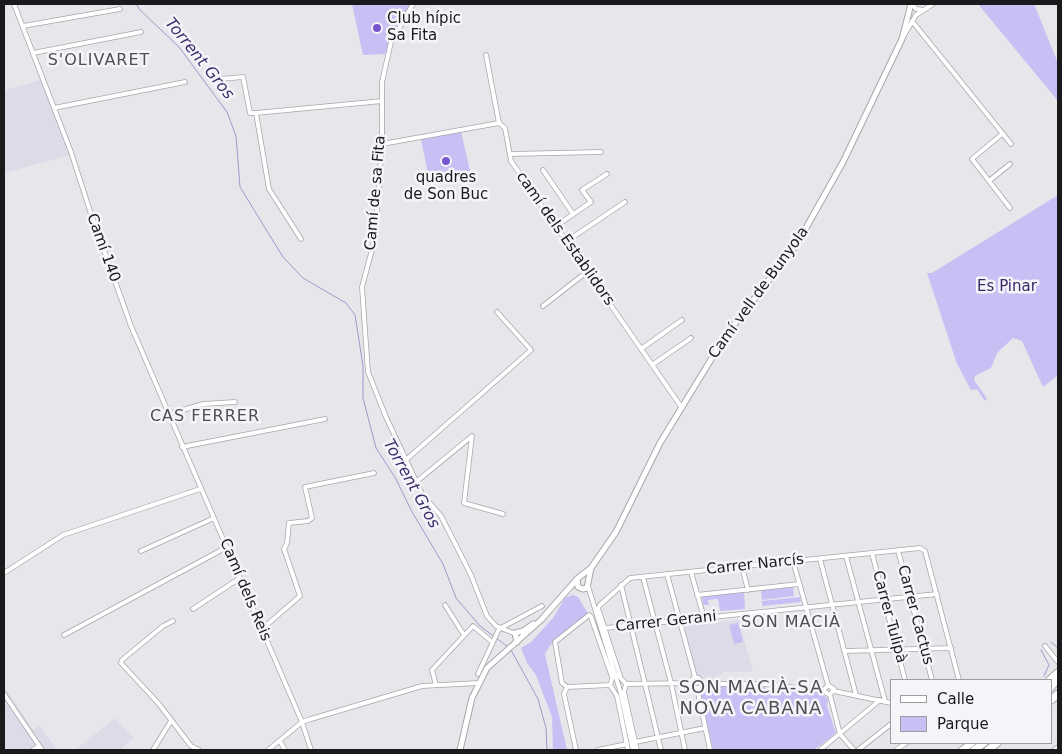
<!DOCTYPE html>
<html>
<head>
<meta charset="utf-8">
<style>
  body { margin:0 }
  #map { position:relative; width:1062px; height:754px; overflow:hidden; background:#e7e7eb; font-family:"DejaVu Sans",sans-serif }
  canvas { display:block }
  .frame { position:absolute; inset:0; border:5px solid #1a1a1c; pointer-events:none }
  .legend { position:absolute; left:890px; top:679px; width:162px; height:65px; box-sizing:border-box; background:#f5f4f9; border:1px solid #9d9da1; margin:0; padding:6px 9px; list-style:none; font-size:15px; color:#1a1a1c }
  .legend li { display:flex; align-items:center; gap:10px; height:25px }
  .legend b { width:25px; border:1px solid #9d9da1 }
</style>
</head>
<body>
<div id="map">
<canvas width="1062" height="754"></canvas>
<div class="frame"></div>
<ul class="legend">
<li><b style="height:6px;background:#fff"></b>Calle</li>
<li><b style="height:14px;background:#c8bff4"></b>Parque</li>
</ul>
</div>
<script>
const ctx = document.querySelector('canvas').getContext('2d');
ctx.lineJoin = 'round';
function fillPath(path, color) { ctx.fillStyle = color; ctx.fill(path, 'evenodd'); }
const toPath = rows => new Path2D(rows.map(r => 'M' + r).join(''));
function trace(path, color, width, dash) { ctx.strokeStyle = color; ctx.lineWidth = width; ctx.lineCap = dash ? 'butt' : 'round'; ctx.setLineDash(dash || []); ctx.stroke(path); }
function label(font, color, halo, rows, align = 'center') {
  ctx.font = font + ' "DejaVu Sans",sans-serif'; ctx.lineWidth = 5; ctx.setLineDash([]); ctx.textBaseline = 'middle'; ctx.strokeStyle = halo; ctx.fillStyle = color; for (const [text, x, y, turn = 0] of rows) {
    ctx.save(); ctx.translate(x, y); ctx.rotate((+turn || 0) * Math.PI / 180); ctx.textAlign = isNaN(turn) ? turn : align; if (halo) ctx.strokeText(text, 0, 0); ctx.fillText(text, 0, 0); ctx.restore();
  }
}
const built = toPath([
  [41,80,70,155,4,173,4,90],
  [739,620,753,672,724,672,715,680,696,677,684,625],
  [4,687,33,729,40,726,58,750,4,750],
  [115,718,134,738,120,750,75,750]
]);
const green = toPath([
  [352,4,410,4,385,54,363,55],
  [978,4,1034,4,1058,63,1058,101],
  [461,131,470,171,429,179,421,139],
  [1058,195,1058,375,1043,387,1022,341,1013,338,997,353,991,368,975,376,974,380,987,399,985,401,977,389,971,390,957,364,927,273,932,273],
  [793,587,794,596,762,600,761,590],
  [744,592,745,609,720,611,718,599,708,600,709,605,703,605,702,596],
  [573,595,578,597,589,615,551,644,545,654,567,750,553,750,552,717,536,675,527,663,521,648,531,642,553,618,565,598],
  [800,597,801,602,762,606,762,601],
  [738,623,743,642,734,644,729,625],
  [704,686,760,687,821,693,828,699,827,706,836,733,814,750,713,750,700,692]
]);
const stream = toPath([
  [136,4,140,10,179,47,227,112,236,136,240,187,283,257,303,278,346,303,355,315,363,366,363,398,376,448,396,479,411,510,443,564,456,598,480,626,508,647],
  [1051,642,1058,648],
  [511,650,538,699,546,728,547,750],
  [1041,650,1049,665,1044,676]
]);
const minor = toPath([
  [14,4,71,152,90,211,131,326,302,722,311,750],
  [413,4,391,42,382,82,382,144,377,210,373,246,362,287,368,372,386,417,422,494,441,516,471,575,487,616,496,626,516,634],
  [912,4,916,9,924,10],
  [912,21,1011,144],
  [23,26,120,9],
  [903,37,916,15,933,4],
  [33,53,141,32],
  [486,55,499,123,505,128,511,161,682,408],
  [221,79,243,77,250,113,256,113],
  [54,108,185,82],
  [1002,134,972,159,1010,208],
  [382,144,499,123],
  [510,154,601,152],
  [543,170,573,214],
  [989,181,1010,164],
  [556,226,591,202,582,190,607,174],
  [301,239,269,189,256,113,382,101],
  [567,241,625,202],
  [543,306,588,271],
  [641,349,682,320],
  [652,365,691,338],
  [169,414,203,404,235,402],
  [182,447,325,419],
  [407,459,531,350,497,312],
  [416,482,472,436,464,503,503,514],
  [898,550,932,680],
  [141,551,214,518],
  [872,553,905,680],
  [846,556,885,701],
  [820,559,856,695],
  [793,561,828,685,834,689,830,695,823,691,828,685],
  [742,567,748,590],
  [691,572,704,618],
  [4,573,63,535,200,489],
  [667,574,695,677],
  [643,577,671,683,685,750],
  [621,585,661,750],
  [588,586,621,694,633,750],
  [697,595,799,584],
  [445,605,464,635],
  [193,609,240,578],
  [173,621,163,626,122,660,121,663,159,704,191,746,199,750],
  [605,628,937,594],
  [262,629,300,596,284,549,287,543,289,523,308,521,312,518,305,487,374,473],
  [64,635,227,547],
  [1045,646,1058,662],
  [844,651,951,648],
  [478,674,499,629,542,606],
  [618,675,626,684,624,692,637,750],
  [613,676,610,685,617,696,628,750],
  [620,676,598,608,600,605,630,578,920,548,925,551,959,680],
  '690.5 683a5.5 5.5 0 1 1 11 0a5.5 5.5 0 1 1-11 0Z',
  [626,684,690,683],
  [701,684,764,684,823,691],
  [436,685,432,670,473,626,492,642],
  [567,687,562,683,555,642,589,615,591,617,612,677],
  [567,687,564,694,576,750],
  [567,687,610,685],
  [697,688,710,750],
  [834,691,891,703],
  [4,694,42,750],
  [830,695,840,734,854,750],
  [280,741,285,750],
  [635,742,705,728],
  [33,750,39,746],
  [153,750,171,721],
  [268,750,302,722,311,719,422,686,478,683],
  [598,750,627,744],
  [820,750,880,700],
  [858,750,891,724],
  [896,750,906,743],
  [1054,750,1058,747]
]);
const tertiary = toPath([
  [577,579,578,587,583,589,587,588,591,568],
  [517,642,515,633,523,631,533,624],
  [460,750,472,698,487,668,541,620,578,578,591,568,616,532,660,443,726,335,797,244,843,162,902,39,911,4]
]);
const trunk = toPath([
  [1049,680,1058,672],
  [962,750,972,743]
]);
const motorway = toPath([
  [1051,687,1058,678],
  [1051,700,1058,694],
  [974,750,984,743],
  [988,750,997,743]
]);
const markers = [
  [377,28,5,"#7856d0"],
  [446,161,5,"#7856d0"]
];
const poiNames = [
  ["Club hípic",387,19],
  ["Sa Fita",387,36],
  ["quadres",446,178,"center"],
  ["de Son Buc",446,195,"center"]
];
const streetNames = [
  ["Camí de sa Fita",376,193,-85],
  ["camí dels Establidors",565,239,55],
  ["Camí 140",103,248,70],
  ["Camí vell de Bunyola",759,293,-54],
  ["Carrer Narcís",755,565,-6],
  ["Camí dels Reis",245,590,67],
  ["Carrer Cactus",915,615,75],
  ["Carrer Tulipà",889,617,75],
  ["Carrer Gerani",666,622,-6]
];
const parkNames = [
  ["Es Pinar",1007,287]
];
const waterNames = [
  ["Torrent Gros",199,59,51],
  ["Torrent Gros",411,484,61]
];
const neighbourhoodNames = [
  ["S'OLIVARET",99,61],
  ["CAS FERRER",205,417],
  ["SON MACIÀ",791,623]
];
const quarterNames = [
  ["SON MACIÀ-SA",751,688],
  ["NOVA CABANA",751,709]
];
fillPath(built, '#dcdbe7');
fillPath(green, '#c8bff4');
trace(stream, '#a097ca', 1);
trace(minor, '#a7a6ab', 5.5);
trace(tertiary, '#a7a6ab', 7);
trace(trunk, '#a7a6ab', 8);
trace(motorway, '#a7a6ab', 9);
trace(minor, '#fff', 4);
trace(tertiary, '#fff', 5);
trace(trunk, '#fff', 6);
trace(motorway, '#fff', 7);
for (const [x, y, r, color] of markers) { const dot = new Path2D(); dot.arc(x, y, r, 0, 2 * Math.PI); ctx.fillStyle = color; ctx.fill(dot); trace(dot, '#f5f4f9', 2); }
label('15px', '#1a1a1c', '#f5f4f9', poiNames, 'left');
label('15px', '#1a1a1c', '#f5f4f9', streetNames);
label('15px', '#392866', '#f5f4f9', parkNames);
label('italic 16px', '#3e2d6c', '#f5f4f9', waterNames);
ctx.letterSpacing = '1px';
label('16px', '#4f4f53', '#f5f4f9', neighbourhoodNames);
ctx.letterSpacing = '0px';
ctx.letterSpacing = '1px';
label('18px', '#4f4f53', '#f5f4f9', quarterNames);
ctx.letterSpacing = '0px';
</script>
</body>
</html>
